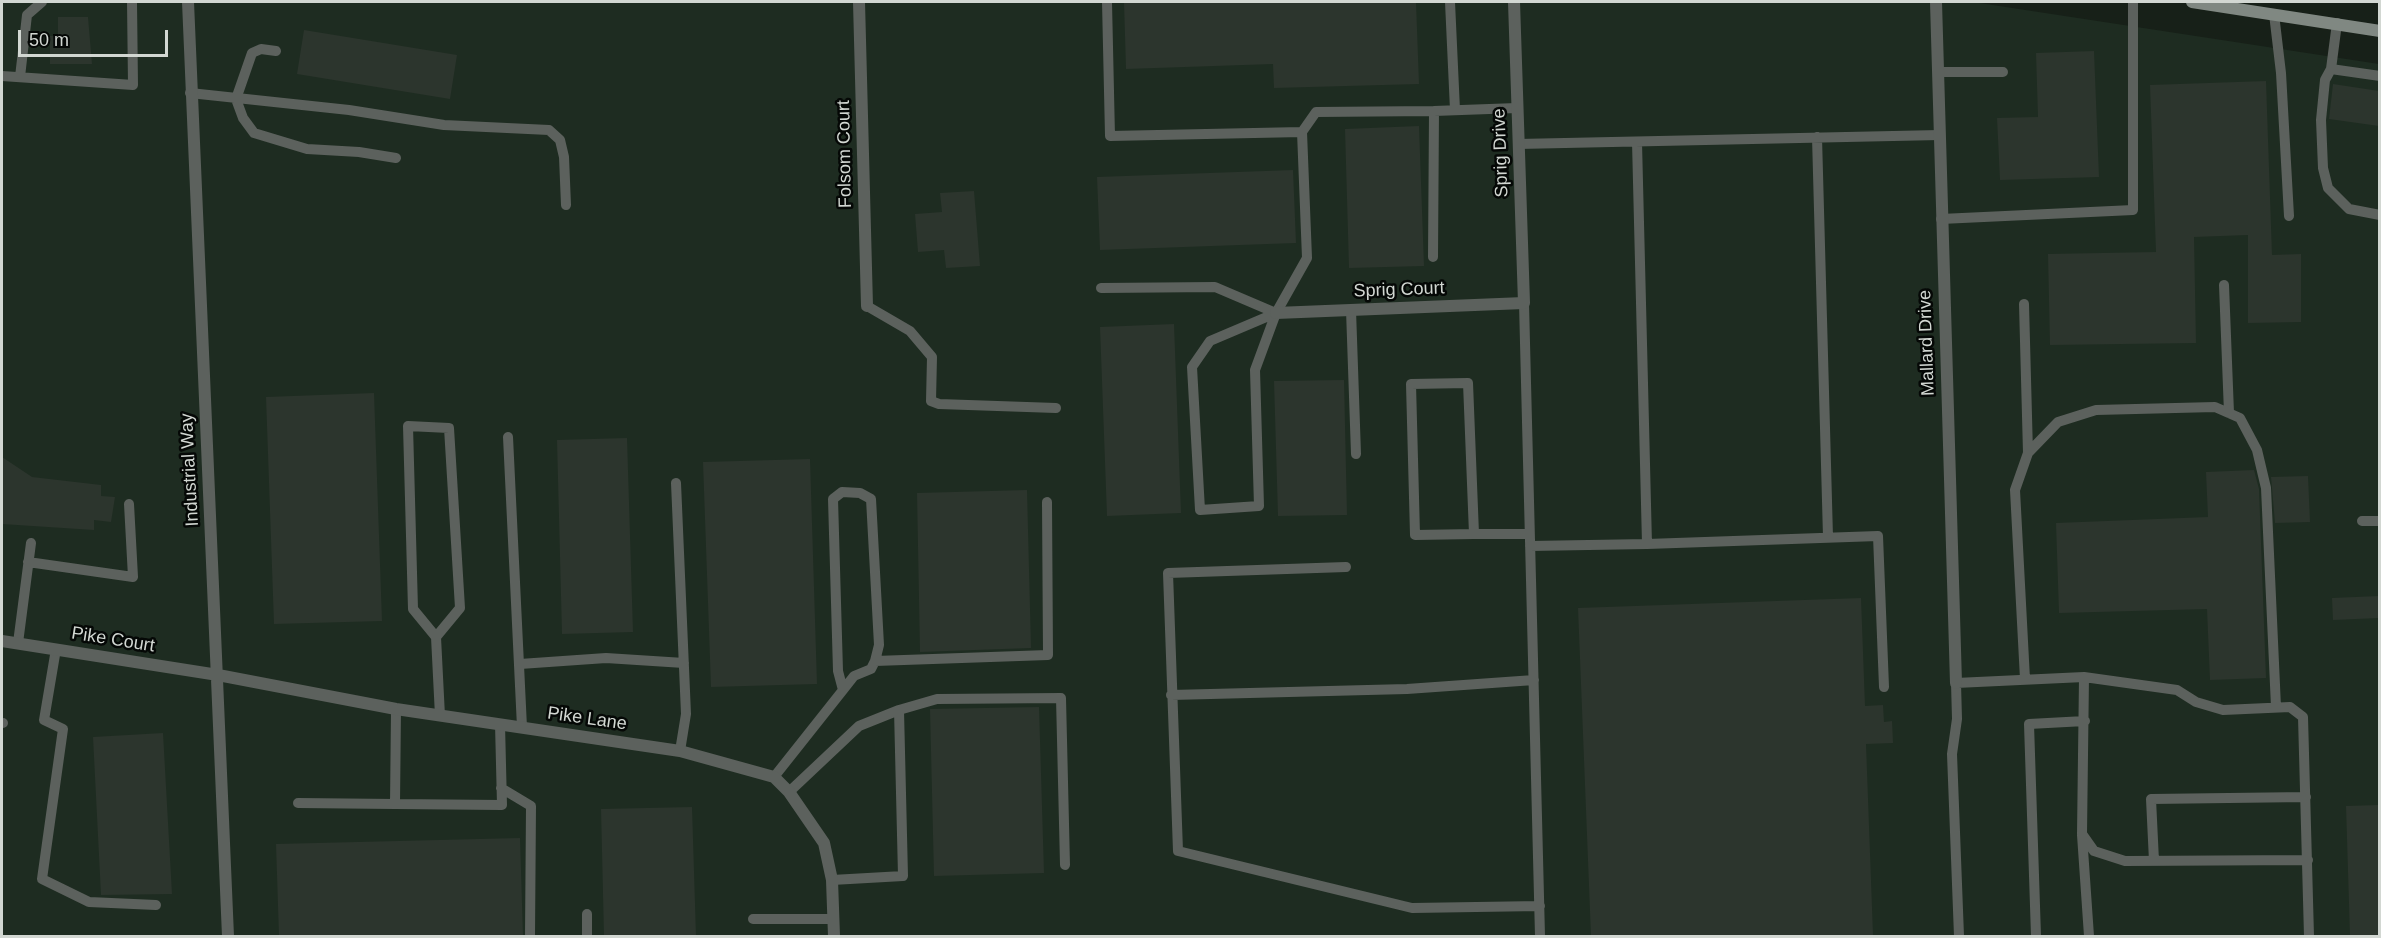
<!DOCTYPE html>
<html>
<head>
<meta charset="utf-8">
<style>
  body { margin:0 }
  #map { position:relative; width:2381px; height:938px; overflow:hidden; background:#172018; font-family:Helvetica,sans-serif }
  canvas { display:block }
  .frame { position:absolute; inset:0; border:3px solid #d2d7d2; pointer-events:none }
  .scale { position:absolute; left:18px; top:30px; width:150px; height:27px; box-sizing:border-box; border:3px solid #d2d7d2; border-top:0; padding-left:8px; font-size:18px; line-height:21px; white-space:nowrap; color:#d2d7d2; -webkit-text-stroke:4px #050806; paint-order:stroke }
</style>
</head>
<body>
<div id="map">
<canvas width="2381" height="938"></canvas>
<div class="frame"></div>
<div class="scale">50 m</div>
</div>
<script>
const ctx = document.querySelector('canvas').getContext('2d');
ctx.lineJoin = 'round';
function fillPath(path, color) { ctx.fillStyle = color; ctx.fill(path, 'evenodd'); }
const toPath = rows => new Path2D(rows.map(r => 'M' + r).join(''));
function trace(path, color, width, dash) { ctx.strokeStyle = color; ctx.lineWidth = width; ctx.lineCap = dash ? 'butt' : 'round'; ctx.setLineDash(dash || []); ctx.stroke(path); }
function label(font, color, halo, rows, align = 'center') {
  ctx.font = font + ' Helvetica,sans-serif'; ctx.lineWidth = 5; ctx.setLineDash([]); ctx.textBaseline = 'middle'; ctx.strokeStyle = halo; ctx.fillStyle = color; for (const [text, x, y, turn = 0] of rows) {
    ctx.save(); ctx.translate(x, y); ctx.rotate((+turn || 0) * Math.PI / 180); ctx.textAlign = isNaN(turn) ? turn : align; if (halo) ctx.strokeText(text, 0, 0); ctx.fillText(text, 0, 0); ctx.restore();
  }
}
const built = toPath([
  [2,2,1973,2,2379,64,2379,936,2,936]
]);
const building = toPath([
  [1124,2,1416,2,1419,84,1274,88,1273,64,1126,69],
  [58,17,88,17,92,64,50,64,50,36,58,36],
  [304,30,457,55,450,99,297,74],
  [2094,51,2099,177,2000,180,1997,118,2038,117,2036,53],
  [2266,81,2272,255,2301,254,2301,322,2248,323,2248,235,2194,237,2196,343,2050,345,2048,254,2156,252,2150,85],
  [2333,84,2379,91,2379,126,2329,119],
  [1419,126,1424,266,1349,268,1345,129],
  [1293,170,1296,243,1100,250,1097,177],
  [974,191,980,266,946,268,944,250,918,252,915,214,942,212,940,193],
  [1174,324,1181,513,1107,516,1100,327],
  [1344,380,1347,515,1278,516,1274,381],
  [374,393,382,621,274,624,266,397],
  [627,438,633,632,562,634,557,440],
  [2,457,32,477,101,485,101,496,115,497,111,522,94,520,94,530,2,524],
  [810,459,817,684,711,687,703,462],
  [2254,470,2259,489,2266,678,2210,680,2207,609,2059,613,2056,523,2208,517,2206,472],
  [2308,476,2310,522,2275,523,2271,477],
  [1027,490,1031,648,920,652,917,493],
  [2379,596,2379,618,2333,620,2332,598],
  [1861,598,1865,706,1883,705,1884,722,1892,721,1893,743,1866,744,1873,935,1591,936,1578,608],
  [1039,707,1044,873,934,876,930,709],
  [163,733,172,894,101,895,93,737],
  [2379,805,2379,936,2350,936,2346,806],
  [692,807,696,936,604,936,601,809],
  [520,838,523,936,279,936,276,844]
]);
const lane = toPath([
  [1107,2,1110,136,1302,132,1307,258,1276,313,1255,370,1259,506,1200,510,1192,367,1210,341,1276,313],
  [1450,2,1455,110],
  [2274,14,2281,73,2289,216],
  [2337,23,2331,69,2380,76],
  [276,51,261,49,252,53,236,99,243,118,254,133,307,149,359,152,396,158],
  [2331,69,2325,80,2321,120,2323,168,2328,188,2349,209,2380,215],
  [1938,72,2003,72],
  [2,76,133,85,132,2],
  [20,77,27,15,42,2],
  [190,93,349,110,444,125,549,130,560,140,564,157,566,205],
  [1434,111,1517,108],
  [1302,132,1316,112,1434,111,1433,257],
  [1817,137,1828,537],
  [1518,144,1940,135],
  [1941,219,2133,210,2133,2],
  [2224,285,2229,413],
  [1101,288,1215,287,1276,313],
  [1524,303,1540,936],
  [2024,304,2028,453],
  [867,306,910,331,932,357,931,401,939,404,1056,408],
  [1351,310,1356,454],
  [508,437,522,727],
  [676,483,686,714,680,751],
  [2362,521,2380,521],
  [1474,534,1468,383,1411,384,1415,535,1474,534,1529,534],
  [1647,544,1878,536,1884,687],
  [1530,546,1647,544,1637,142],
  [28,562,133,577,129,504],
  [1346,567,1168,573,1178,851,1412,908,1540,906],
  [436,637,460,608,449,428,408,426,413,609,436,637,440,716],
  [18,643,31,543],
  [56,649,44,720,63,729,42,879,89,902,156,905],
  [875,661,1048,655,1047,502],
  [520,664,606,658,684,663],
  [2084,677,2082,834,2094,851,2125,861,2308,860],
  [2025,679,2015,490,2028,453,2058,422,2096,410,2215,407,2240,418,2257,450,2266,488,2276,707],
  [1171,695,1407,689,1534,680],
  [2,723,3,723],
  [774,777,843,690,854,676,871,669,875,661,879,645,871,499,860,493,842,492,833,499,838,671,843,690],
  [501,788,531,806,530,936],
  [789,792,859,726,899,710,937,699,1061,698,1065,865],
  [298,803,395,804,396,709],
  [395,804,502,805,500,724],
  [2082,835,2089,936],
  [2154,861,2151,799,2306,797],
  [832,880,903,876,899,710],
  [587,914,587,936],
  [753,919,833,919],
  [1959,936,1952,754,1957,719,1956,683,2084,677,2177,690,2196,702,2223,710,2290,707,2303,717,2309,936],
  [2036,936,2029,724,2085,721]
]);
const street = toPath([
  [188,2,228,936],
  [859,2,867,306],
  [1936,2,1956,683],
  [1276,313,1524,303,1514,2],
  [2,641,218,675,396,709,680,751,774,777,789,792,824,843,832,880,834,936]
]);
const secondary = toPath([
  [2192,2,2380,31]
]);
const streetNames = [
  ["Sprig Drive",1501,153,-92],
  ["Folsom Court",845,154,-91],
  ["Sprig Court",1399,290,-2],
  ["Mallard Drive",1927,343,-92],
  ["Industrial Way",190,470,-93],
  ["Pike Court",113,640,9],
  ["Pike Lane",587,719,8]
];
fillPath(built, '#1e2c21');
fillPath(building, '#2c352d');
trace(lane, '#5c615d', 10);
trace(street, '#5c615d', 12);
trace(secondary, '#808882', 12);
label('18px', '#d2d7d2', '#050806', streetNames);
</script>
</body>
</html>
